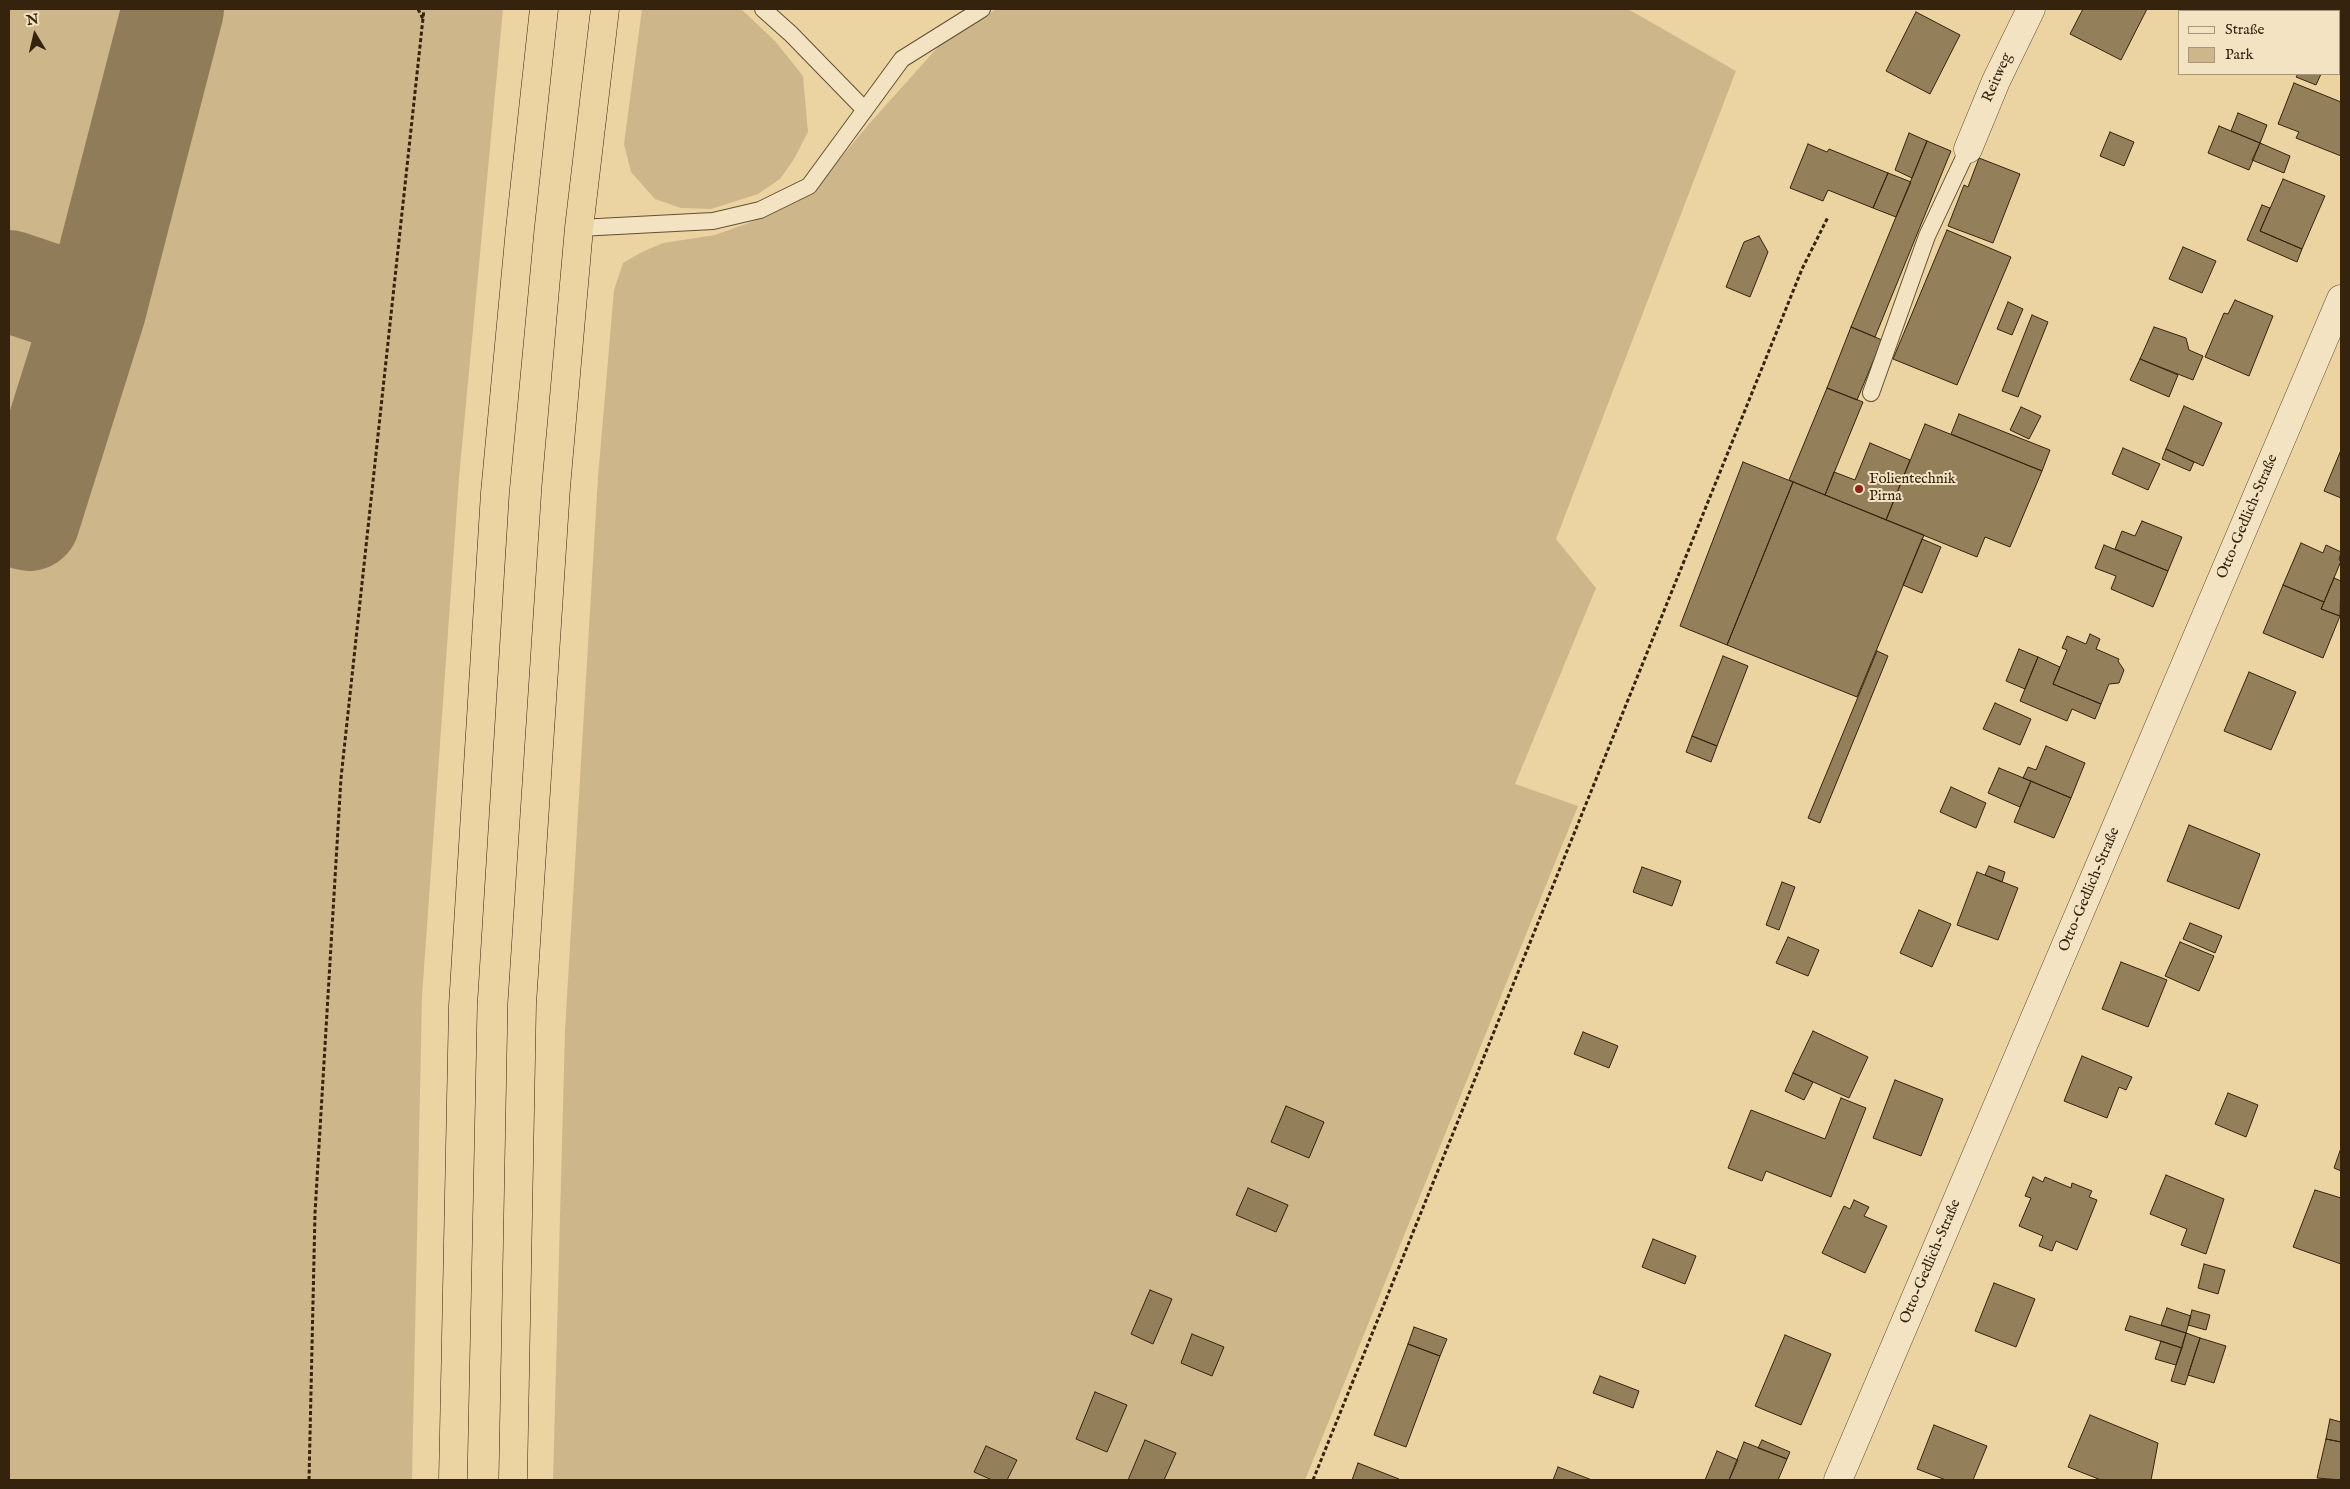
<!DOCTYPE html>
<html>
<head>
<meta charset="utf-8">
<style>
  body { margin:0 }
  #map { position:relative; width:2350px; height:1489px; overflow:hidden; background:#ecd4a2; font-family:"IM FELL English",serif }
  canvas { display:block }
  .frame { position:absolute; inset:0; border:10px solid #35230e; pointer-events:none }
  .legend { position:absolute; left:2178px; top:10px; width:162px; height:65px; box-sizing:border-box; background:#f3e3c3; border:1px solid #a7967b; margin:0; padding:6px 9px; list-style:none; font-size:15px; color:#35230e }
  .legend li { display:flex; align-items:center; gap:10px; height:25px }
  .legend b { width:25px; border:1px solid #a7967b }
  .north { position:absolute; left:10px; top:10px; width:50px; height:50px; -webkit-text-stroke:4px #f3e3c3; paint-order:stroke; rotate:351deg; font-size:14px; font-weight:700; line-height:20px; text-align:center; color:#35230e }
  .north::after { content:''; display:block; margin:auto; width:18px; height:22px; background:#35230e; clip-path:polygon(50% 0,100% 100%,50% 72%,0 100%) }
</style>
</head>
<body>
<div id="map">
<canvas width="2350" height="1489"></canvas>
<div class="frame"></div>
<ul class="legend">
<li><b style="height:6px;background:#f3e3c3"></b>Straße</li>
<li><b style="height:14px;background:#cdb689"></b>Park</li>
</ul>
<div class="north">N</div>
</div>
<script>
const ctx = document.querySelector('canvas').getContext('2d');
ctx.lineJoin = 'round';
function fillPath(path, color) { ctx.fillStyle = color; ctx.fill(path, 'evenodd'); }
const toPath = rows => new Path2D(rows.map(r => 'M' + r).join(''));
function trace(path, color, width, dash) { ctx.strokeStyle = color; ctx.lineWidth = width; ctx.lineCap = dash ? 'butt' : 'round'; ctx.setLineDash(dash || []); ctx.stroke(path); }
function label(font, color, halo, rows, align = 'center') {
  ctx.font = font + ' "IM FELL English",serif'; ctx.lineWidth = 4; ctx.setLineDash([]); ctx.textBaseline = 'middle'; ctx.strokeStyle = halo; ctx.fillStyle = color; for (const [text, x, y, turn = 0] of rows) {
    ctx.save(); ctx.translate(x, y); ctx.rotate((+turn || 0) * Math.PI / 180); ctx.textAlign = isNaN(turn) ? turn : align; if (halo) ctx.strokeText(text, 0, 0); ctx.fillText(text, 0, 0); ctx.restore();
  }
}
const green = toPath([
  [9,9,503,9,459,478,422,996,412,1480,9,1480],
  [642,9,741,9,775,41,803,76,808,132,794,159,780,179,758,194,711,209,681,208,655,199,631,172,624,144],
  [997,9,1628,9,1736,71,1556,539,1596,588,1515,784,1578,806,1305,1480,553,1480,565,1030,598,477,614,290,623,263,642,252,663,243,715,235,768,216,810,195,869,124,946,38]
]);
const taxiway = toPath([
  [9,281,95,310,29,520,9,514],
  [95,310,173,9]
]);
const building = toPath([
  [2083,9,2147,9,2121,60,2070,34,2083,9],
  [1916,12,1960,35,1930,94,1886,71,1916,12],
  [2298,74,2321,74,2316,85,2296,77,2298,74],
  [2294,83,2341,102,2341,156,2296,138,2299,132,2278,124,2294,83],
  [2238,113,2267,125,2260,143,2231,131,2238,113],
  [2219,126,2260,143,2249,170,2208,153,2219,126],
  [2110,132,2134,142,2124,166,2100,156,2110,132],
  [1909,133,1927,141,1912,178,1895,170,1909,133],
  [1927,141,1951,151,1875,337,1851,327,1927,141],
  [2260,143,2290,156,2284,173,2252,160,2260,143],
  [1808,144,1827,152,1829,149,1888,173,1873,208,1828,190,1823,201,1790,188,1808,144],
  [1979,158,2020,174,1993,243,1948,226,1964,185,1968,187,1979,158],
  [1888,173,1911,182,1896,217,1873,208,1888,173],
  [2283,179,2325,196,2302,249,2260,231,2283,179],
  [2262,205,2270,208,2260,231,2302,249,2297,262,2247,240,2262,205],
  [1947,230,2011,257,1957,385,1893,359,1947,230],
  [1759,236,1768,252,1750,297,1726,287,1744,242,1759,236],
  [2183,247,2216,261,2202,293,2169,279,2183,247],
  [2235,300,2273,316,2249,376,2205,357,2224,313,2228,314,2235,300],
  [2008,302,2023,309,2012,335,1997,329,2008,302],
  [2032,315,2048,322,2018,397,2002,391,2032,315],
  [1851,327,1882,340,1857,400,1827,388,1851,327],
  [2154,327,2186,338,2189,350,2203,356,2193,380,2140,359,2154,327],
  [2140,359,2178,375,2169,397,2130,380,2140,359],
  [1827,388,1863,402,1825,495,1789,480,1827,388],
  [2184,406,2222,423,2203,466,2166,449,2184,406],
  [2021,407,2041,416,2029,439,2010,430,2021,407],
  [1959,414,2050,450,2042,471,1951,434,1959,414],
  [1925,424,2042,471,2010,547,1985,537,1977,557,1886,520,1925,424],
  [1870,443,1910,460,1886,520,1825,495,1834,472,1855,480,1870,443],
  [2123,448,2160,464,2148,490,2112,474,2123,448],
  [2166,449,2194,462,2190,471,2162,459,2166,449],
  [2341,450,2341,498,2324,491,2341,450],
  [1743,462,1793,482,1727,645,1680,626,1743,462],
  [1793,482,1924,535,1857,697,1727,645,1793,482],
  [2142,521,2182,537,2168,571,2115,549,2122,531,2135,536,2142,521],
  [1922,539,1941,547,1922,593,1903,585,1922,539],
  [2301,543,2323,553,2326,545,2341,552,2339,560,2341,561,2324,602,2283,585,2301,543],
  [2104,545,2168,571,2153,607,2111,589,2116,576,2095,568,2104,545],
  [2334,578,2341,581,2340,616,2321,609,2334,578],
  [2283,585,2324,602,2321,609,2340,616,2323,658,2263,633,2283,585],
  [2090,634,2100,639,2096,649,2119,659,2118,661,2124,670,2119,683,2109,684,2101,704,2053,684,2067,650,2062,648,2067,636,2086,644,2090,634],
  [2019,649,2038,657,2025,689,2006,681,2019,649],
  [1877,651,1888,656,1820,823,1808,818,1877,651],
  [1723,656,1748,666,1717,746,1692,736,1723,656],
  [2038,657,2060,667,2053,684,2101,704,2095,719,2072,709,2067,721,2020,701,2038,657],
  [2249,672,2296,692,2271,750,2224,731,2249,672],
  [1995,703,2031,719,2020,745,1983,729,1995,703],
  [1692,736,1717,746,1711,762,1686,752,1692,736],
  [2046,746,2085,763,2071,798,2023,778,2028,767,2036,770,2046,746],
  [1999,768,2031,781,2020,807,1988,793,1999,768],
  [2031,781,2071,798,2054,838,2014,822,2031,781],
  [1951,787,1986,803,1976,828,1940,812,1951,787],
  [2189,825,2260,854,2239,909,2167,881,2189,825],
  [1989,866,2005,872,2002,882,1985,875,1989,866],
  [1642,867,1681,881,1672,906,1633,892,1642,867],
  [1977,872,2018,888,1998,940,1957,925,1977,872],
  [1782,882,1795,887,1779,930,1766,925,1782,882],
  [1919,910,1951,924,1932,967,1900,953,1919,910],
  [2190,923,2222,936,2215,953,2183,939,2190,923],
  [1788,937,1819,950,1808,976,1776,963,1788,937],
  [2180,942,2214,956,2199,991,2165,976,2180,942],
  [2121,962,2167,980,2148,1027,2102,1009,2121,962],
  [1813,1031,1868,1057,1849,1098,1793,1073,1813,1031],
  [1583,1032,1618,1046,1609,1068,1574,1054,1583,1032],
  [2082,1056,2132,1077,2126,1090,2119,1087,2107,1118,2064,1101,2082,1056],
  [1793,1073,1813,1082,1804,1100,1785,1091,1793,1073],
  [1895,1080,1943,1099,1921,1156,1873,1138,1895,1080],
  [2228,1093,2258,1105,2246,1137,2215,1124,2228,1093],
  [1841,1098,1866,1108,1831,1197,1766,1171,1762,1181,1728,1168,1751,1110,1825,1139,1841,1098],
  [1286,1106,1324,1122,1309,1158,1271,1142,1286,1106],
  [2341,1148,2341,1171,2334,1168,2341,1148],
  [2166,1175,2224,1199,2206,1254,2181,1245,2187,1229,2150,1214,2166,1175],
  [2033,1177,2043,1182,2045,1177,2071,1188,2072,1183,2092,1191,2089,1197,2097,1200,2077,1250,2056,1241,2052,1251,2039,1246,2043,1236,2019,1226,2031,1198,2025,1196,2033,1177],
  [1248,1188,1288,1205,1276,1232,1236,1215,1248,1188],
  [2315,1190,2341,1198,2341,1264,2293,1247,2315,1190],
  [1854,1200,1869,1207,1864,1216,1887,1226,1865,1273,1822,1253,1844,1206,1850,1209,1854,1200],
  [1653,1239,1696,1256,1685,1284,1642,1267,1653,1239],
  [2204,1264,2225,1270,2218,1294,2198,1288,2204,1264],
  [1994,1283,2035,1299,2016,1347,1975,1331,1994,1283],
  [1150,1290,1172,1299,1153,1344,1131,1334,1150,1290],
  [2167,1308,2191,1316,2186,1333,2161,1325,2167,1308],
  [2192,1310,2210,1315,2206,1330,2188,1325,2192,1310],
  [2130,1316,2186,1333,2182,1348,2125,1330,2130,1316],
  [1414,1327,1447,1339,1440,1356,1408,1344,1414,1327],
  [2186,1333,2200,1338,2185,1385,2171,1381,2186,1333],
  [1192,1334,1224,1347,1212,1376,1181,1363,1192,1334],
  [1785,1335,1831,1354,1801,1425,1755,1406,1785,1335],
  [2200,1338,2226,1346,2214,1383,2188,1375,2200,1338],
  [2161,1341,2182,1348,2176,1365,2155,1359,2161,1341],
  [1408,1344,1440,1356,1406,1447,1374,1435,1408,1344],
  [1600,1376,1639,1391,1633,1408,1593,1393,1600,1376],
  [1095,1392,1127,1405,1107,1452,1076,1439,1095,1392],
  [2090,1415,2158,1443,2151,1480,2101,1480,2068,1467,2090,1415],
  [2330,1419,2341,1422,2341,1442,2326,1439,2330,1419],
  [1934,1425,1987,1446,1973,1480,1946,1480,1917,1469,1934,1425],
  [2326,1439,2341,1442,2341,1480,2317,1478,2326,1439],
  [1145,1440,1176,1453,1164,1480,1128,1480,1145,1440],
  [1762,1440,1790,1452,1787,1459,1758,1448,1762,1440],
  [1744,1442,1787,1459,1778,1480,1729,1480,1744,1442],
  [986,1446,1017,1460,1007,1480,992,1480,974,1472,986,1446],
  [1717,1451,1738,1460,1729,1480,1705,1480,1717,1451],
  [1358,1463,1399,1479,1398,1480,1352,1480,1358,1463],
  [1558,1467,1592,1480,1553,1480,1558,1467]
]);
const path = toPath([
  [418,9,423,19],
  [309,1480,315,1213,341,778,424,9],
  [1313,1480,1802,269,1828,217]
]);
const service = toPath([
  [763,9,791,34,865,110],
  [579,228,713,221,760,210,809,186,902,59,982,9],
  [1871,393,1927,236,1968,149]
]);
const minor = toPath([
  [1968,149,1996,81,2031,9],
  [1838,1480,2341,299]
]);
const trunk = toPath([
  [453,1480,463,1006,495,493,520,229,544,9],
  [513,1480,522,1004,556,487,579,228,605,9]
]);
const markers = [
  [1859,489,5,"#8f2418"]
];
const streetNames = [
  ["Reitweg",1998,78,-66],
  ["Otto-Gedlich-Straße",2248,517,-67],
  ["Otto-Gedlich-Straße",2090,890,-67],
  ["Otto-Gedlich-Straße",1931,1262,-67]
];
const poiNames = [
  ["Folientechnik",1869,480],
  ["Pirna",1869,497]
];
fillPath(green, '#cdb689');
trace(taxiway, '#907c58', 102);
fillPath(building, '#947f5b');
trace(building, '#35230e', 1);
trace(service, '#634f33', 18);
trace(minor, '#634f33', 29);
trace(trunk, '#35230e', 29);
trace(path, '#35230e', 3, [4, 2.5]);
trace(service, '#f3e3c3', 16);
trace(minor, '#f3e3c3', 28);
trace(trunk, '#ecd4a2', 28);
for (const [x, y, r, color] of markers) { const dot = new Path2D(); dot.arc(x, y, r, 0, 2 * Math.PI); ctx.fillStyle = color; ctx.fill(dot); trace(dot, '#f3e3c3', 2); }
label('15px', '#35230e', '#f3e3c3', streetNames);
label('15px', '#35230e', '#f3e3c3', poiNames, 'left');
</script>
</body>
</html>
